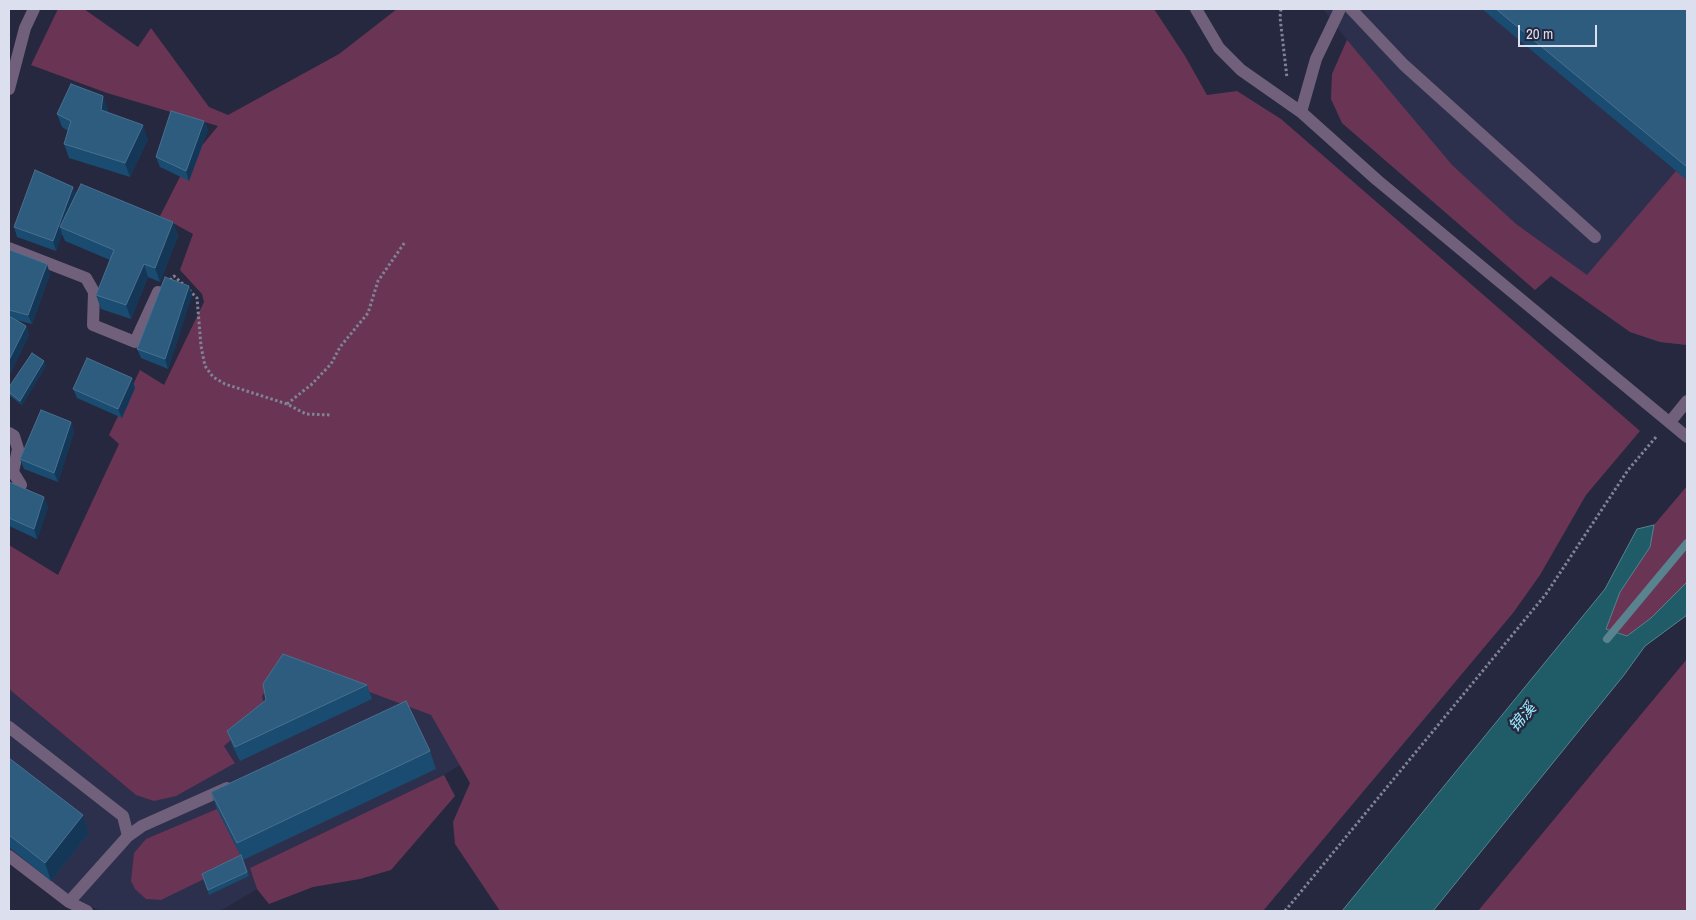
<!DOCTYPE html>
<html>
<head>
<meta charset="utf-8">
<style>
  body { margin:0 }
  #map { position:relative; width:1696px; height:920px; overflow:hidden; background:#25283e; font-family:"Archivo Narrow",sans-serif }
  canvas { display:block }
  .frame { position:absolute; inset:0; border:10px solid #dcdfed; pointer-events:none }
  .scale { position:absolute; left:1518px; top:25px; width:79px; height:22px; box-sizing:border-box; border:2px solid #dcdfed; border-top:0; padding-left:6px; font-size:15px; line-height:18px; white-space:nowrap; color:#dcdfed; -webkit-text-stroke:4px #25283e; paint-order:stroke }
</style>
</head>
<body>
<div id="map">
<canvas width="1696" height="920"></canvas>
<div class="frame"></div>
<div class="scale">20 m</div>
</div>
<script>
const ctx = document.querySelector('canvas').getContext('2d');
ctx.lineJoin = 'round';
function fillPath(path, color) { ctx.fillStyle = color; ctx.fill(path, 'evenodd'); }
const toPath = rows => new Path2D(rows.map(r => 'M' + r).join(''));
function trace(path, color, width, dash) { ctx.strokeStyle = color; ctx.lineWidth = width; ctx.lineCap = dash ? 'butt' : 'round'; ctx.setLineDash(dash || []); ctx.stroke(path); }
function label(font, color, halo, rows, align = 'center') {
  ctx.font = font + ' "Archivo Narrow","Noto Sans SC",sans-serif'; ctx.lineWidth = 5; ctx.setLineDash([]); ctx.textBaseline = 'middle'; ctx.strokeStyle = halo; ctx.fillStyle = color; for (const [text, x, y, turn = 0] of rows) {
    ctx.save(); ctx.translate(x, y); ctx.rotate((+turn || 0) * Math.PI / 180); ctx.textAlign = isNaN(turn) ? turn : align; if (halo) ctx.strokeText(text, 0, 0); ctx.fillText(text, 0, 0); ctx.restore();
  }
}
const built = toPath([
  [1323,9,1687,9,1687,345,1660,342,1630,332,1551,276,1535,290,1342,123,1331,99,1332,74,1347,40],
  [286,661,431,715,460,765,444,775,250,868,257,889,220,911,100,911,63,891,9,849,9,689,136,795,158,800,235,762,224,746,266,711,262,696]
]);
const green = toPath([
  [58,9,84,9,138,47,151,28,209,107,228,115,339,54,397,9,1154,9,1185,56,1207,95,1237,91,1281,119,1640,431,1586,495,1540,575,1513,613,1263,911,500,911,455,844,453,822,470,783,431,715,286,661,262,696,266,711,224,746,235,763,176,796,154,801,136,795,9,689,9,545,58,575,119,444,109,435,140,370,164,385,204,302,202,294,180,270,193,234,160,216,186,165,218,126,107,93,31,65],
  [1347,40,1452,165,1516,224,1587,275,1676,171,1687,180,1687,345,1660,342,1630,332,1551,276,1535,290,1342,123,1331,99,1332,74],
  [1687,486,1687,582,1651,618,1627,636,1606,629,1620,592,1650,547,1654,525],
  [1687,659,1687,911,1478,911],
  [444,775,455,796,391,870,360,879,313,887,269,904,257,889,250,868],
  [217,809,243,860,161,900,146,899,135,889,131,881,134,853,146,839]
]);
const water = toPath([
  [1654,525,1650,547,1620,592,1606,629,1627,636,1651,618,1687,582,1687,615,1645,646,1624,675,1433,911,1342,911,1605,589,1637,529,1654,525]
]);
const stream = toPath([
  [1607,639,1687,543]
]);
const path = toPath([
  [1281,9,1280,17,1287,78],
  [170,280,174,276,184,285],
  [189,290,197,298,201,346,205,366,213,377,225,384,287,404,306,414,331,415],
  [287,404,312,384,331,364,340,347,368,313,378,281,405,242],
  [1285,911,1546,594,1628,470,1656,437]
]);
const minor = toPath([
  [1196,9,1219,48,1241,70,1301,112],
  [1340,9,1316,59,1301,112,1377,180,1687,437],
  [1351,9,1404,65,1595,237],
  [9,89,25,28,34,9],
  [9,248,86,278,94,292,93,325,135,342,158,292],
  [1670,422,1687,401],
  [9,433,14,436,18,449,13,472,21,485],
  [9,727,123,816,128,836],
  [9,856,69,902,87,911],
  [69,902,128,836,142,826,227,788]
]);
const wall = toPath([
  [1482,9,1687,9,1687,180],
  [108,109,108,112,148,139,130,177,69,158,64,144,68,131,62,127,57,114],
  [204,121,208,130,189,181,160,167,156,157],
  [73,187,76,195,173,222,178,236,160,282,148,277,131,319,101,309,96,295,110,260,65,241,62,234,56,251,17,237,14,227],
  [9,252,50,274,32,324,16,320,26,326,29,335,9,376],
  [189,286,192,295,168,369,141,358,137,349],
  [46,366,22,405,9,395,9,387],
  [132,378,135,388,122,418,77,398,73,389],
  [71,422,74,432,58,482,24,469,20,459],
  [9,482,48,507,37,539,9,526],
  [367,685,372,699,240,761,232,745,227,731,266,700],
  [430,751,436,769,243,860,249,876,209,895,202,874,241,856,217,809,211,792],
  [9,758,89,833,51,881,9,847]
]);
const shadedWall = toPath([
  [103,96,108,109,106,123,101,110],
  [204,121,208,130,189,181,186,171],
  [143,125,148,139,130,177,125,163],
  [73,187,76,196,60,227,62,234,56,251,53,241],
  [173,222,178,236,160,282,155,268],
  [47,264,50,274,32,324,28,315],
  [144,264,148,277,131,319,126,305],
  [189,286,192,295,168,369,165,359],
  [26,326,29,335,9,376,9,360],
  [44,361,46,366,22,405,20,401],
  [132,378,135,388,122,418,118,409],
  [71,422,74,432,58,482,54,473],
  [44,497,48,507,37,539,34,529],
  [83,815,89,833,51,881,45,863]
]);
const building = toPath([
  [1496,9,1687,9,1687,167,1496,9],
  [71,84,103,96,101,110,143,125,125,163,64,144,71,121,57,114,71,84],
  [171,111,204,121,186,171,156,157,171,111],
  [35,170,73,187,53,241,14,227,35,170],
  [81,184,173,222,155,268,144,264,126,305,96,295,114,250,60,227,81,184],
  [10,250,47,264,28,315,9,310,9,252,10,250],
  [165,277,189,286,165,359,137,349,165,277],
  [9,316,26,326,9,360,9,316],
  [32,353,44,361,20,401,9,392,9,387,32,353],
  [87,358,132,378,118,409,73,389,87,358],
  [41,410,71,422,54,473,20,459,41,410],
  [9,482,44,497,34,529,9,518,9,482],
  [283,654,367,685,235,747,227,731,266,700,263,684,283,654],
  [406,701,430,751,237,843,211,792,406,701],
  [9,758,83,815,45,863,9,835,9,758],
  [241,855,247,872,208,890,202,874,241,855]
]);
const waterNames = [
  ["锦溪",1523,718,-50]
];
fillPath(built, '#2d304c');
fillPath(green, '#6a3555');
fillPath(water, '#1f5c67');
trace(water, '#58838f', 1);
trace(stream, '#58838f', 8);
trace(path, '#808395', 3, [2.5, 2.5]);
trace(minor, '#71607c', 12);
fillPath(wall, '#194c70');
fillPath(shadedWall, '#153757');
fillPath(building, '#2e5c7e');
trace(building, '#49708f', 1);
label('italic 16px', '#9bebfb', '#25283e', waterNames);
</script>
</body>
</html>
